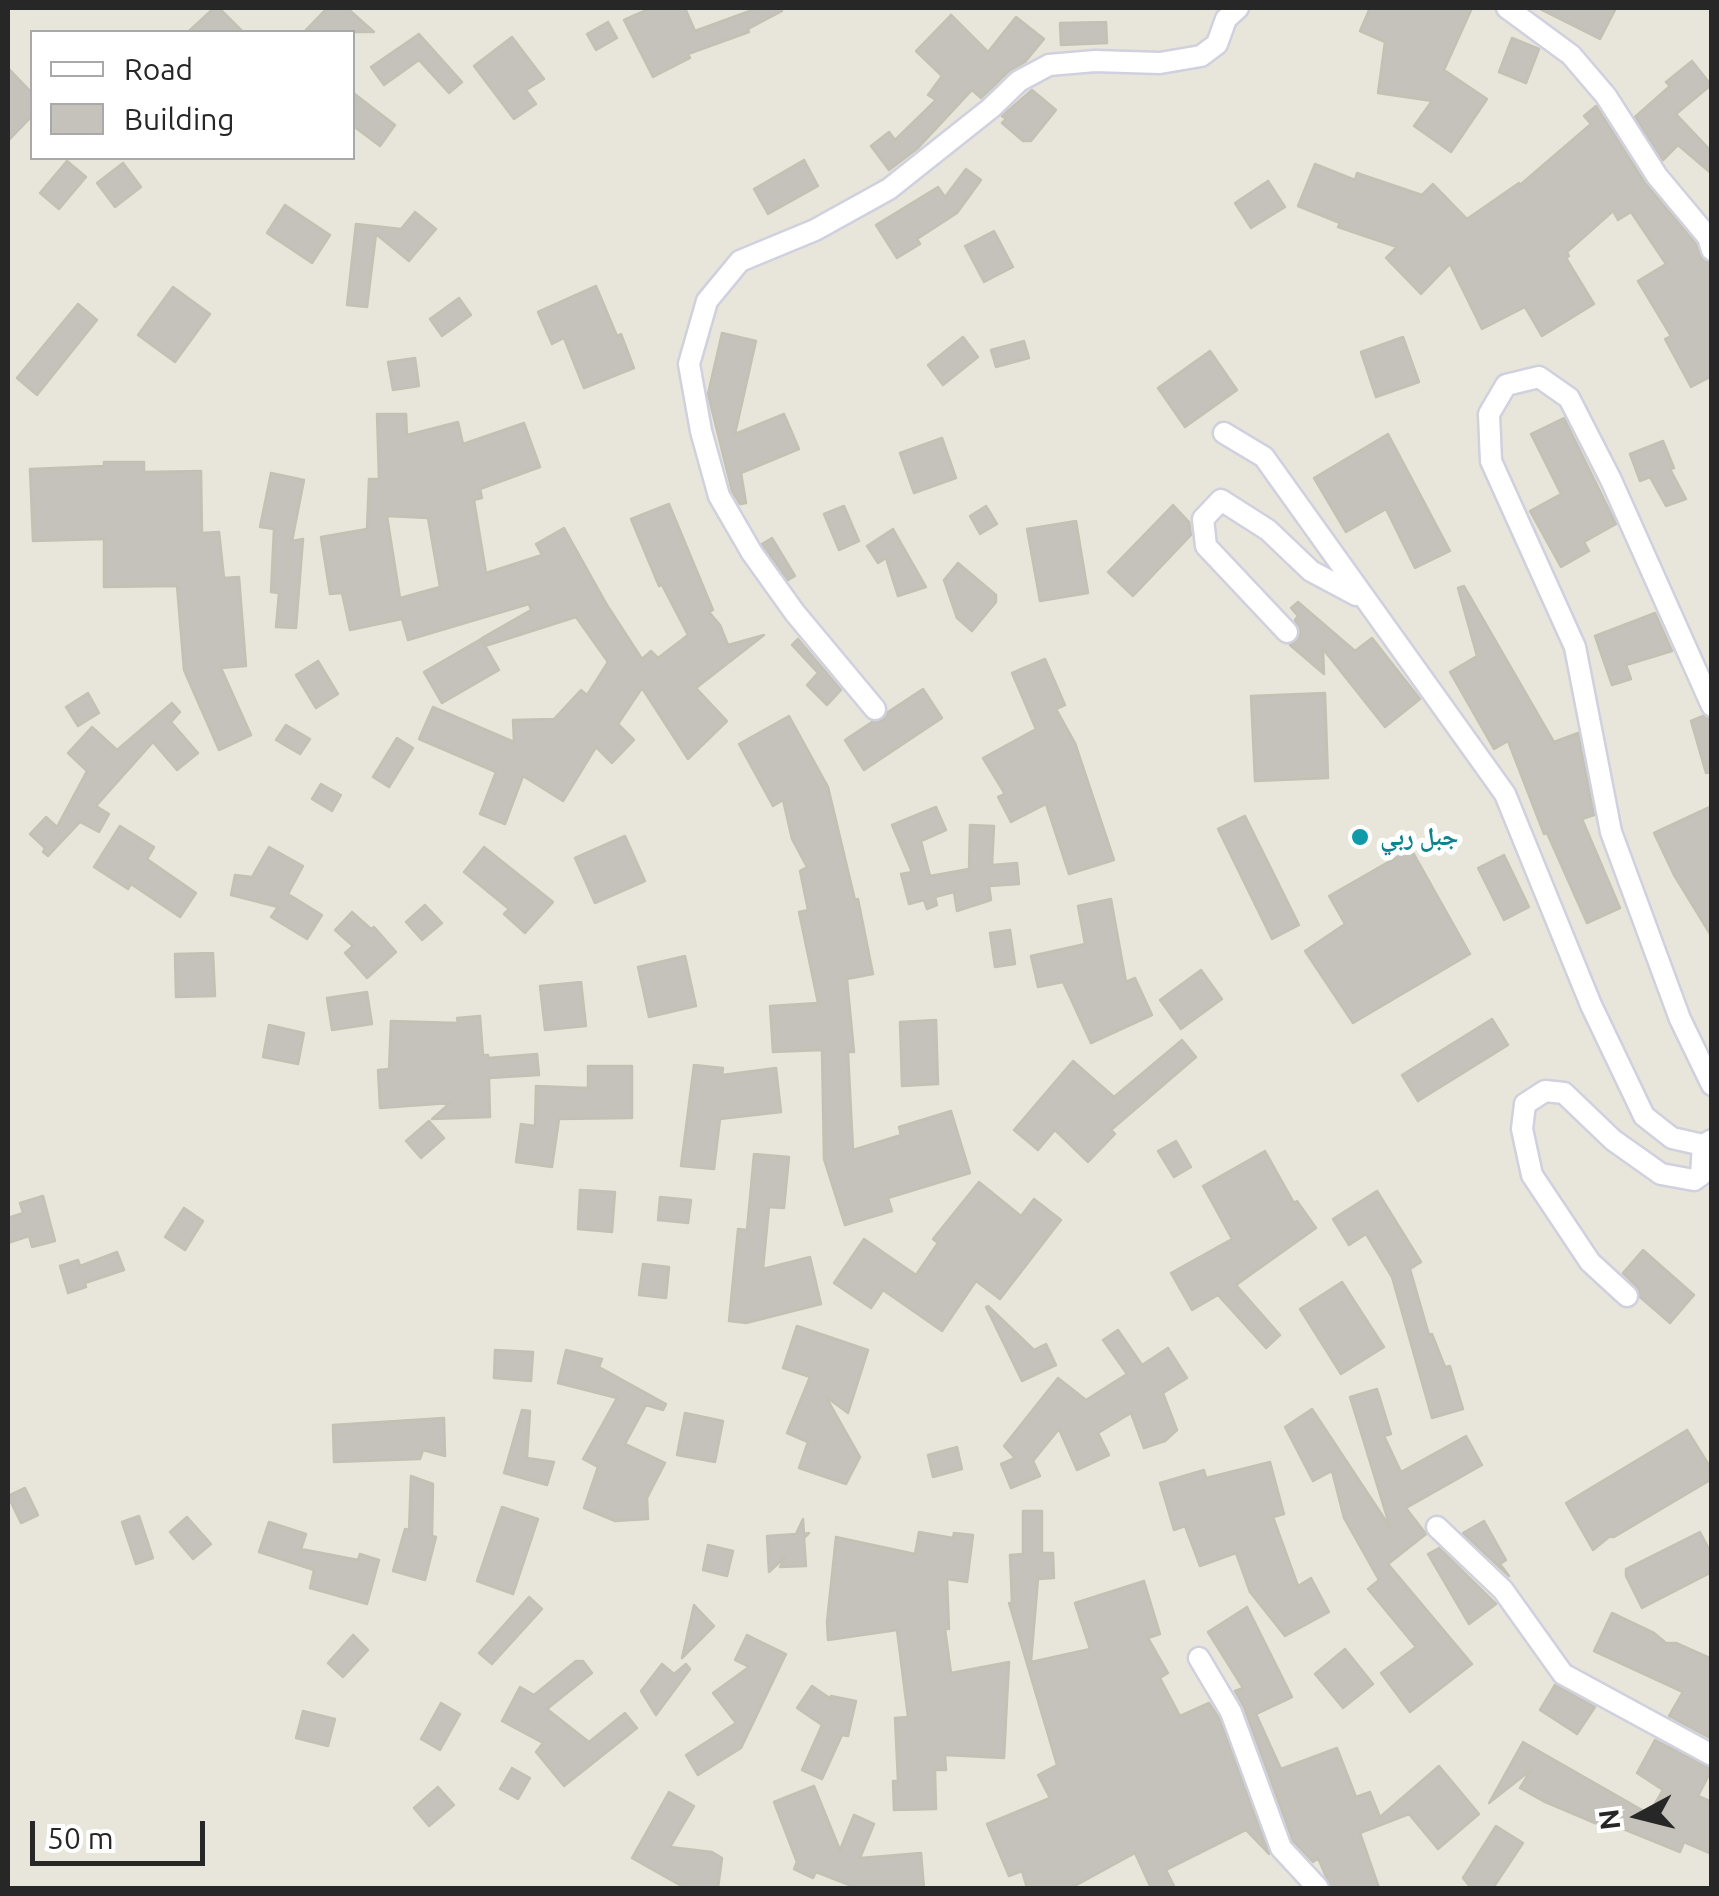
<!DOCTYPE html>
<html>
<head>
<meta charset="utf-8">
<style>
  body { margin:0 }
  #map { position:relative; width:1719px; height:1896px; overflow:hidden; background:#e8e6da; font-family:Ubuntu,sans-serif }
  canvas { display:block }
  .frame { position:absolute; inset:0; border:10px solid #272727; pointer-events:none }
  .legend { position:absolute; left:30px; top:30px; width:325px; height:130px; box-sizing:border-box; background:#fff; border:2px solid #a9a9a9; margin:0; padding:12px 18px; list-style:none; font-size:30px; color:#272727 }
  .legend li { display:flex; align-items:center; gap:20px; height:50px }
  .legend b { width:50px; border:2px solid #a9a9a9 }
  .north { position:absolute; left:1589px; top:1766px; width:100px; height:100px; -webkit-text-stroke:8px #fff; paint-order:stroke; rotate:263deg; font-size:28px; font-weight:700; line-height:40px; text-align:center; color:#272727 }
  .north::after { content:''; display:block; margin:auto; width:35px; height:45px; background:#272727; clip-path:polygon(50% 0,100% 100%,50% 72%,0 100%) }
  .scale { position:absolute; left:30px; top:1821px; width:175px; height:45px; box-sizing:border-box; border:5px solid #272727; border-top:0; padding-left:12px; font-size:30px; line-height:35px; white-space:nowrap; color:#272727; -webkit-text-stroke:8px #fff; paint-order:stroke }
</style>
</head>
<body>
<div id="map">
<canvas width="1719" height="1896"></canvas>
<div class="frame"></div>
<ul class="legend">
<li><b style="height:12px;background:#fff"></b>Road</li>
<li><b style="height:28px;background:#c4c2ba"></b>Building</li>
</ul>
<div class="north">N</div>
<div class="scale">50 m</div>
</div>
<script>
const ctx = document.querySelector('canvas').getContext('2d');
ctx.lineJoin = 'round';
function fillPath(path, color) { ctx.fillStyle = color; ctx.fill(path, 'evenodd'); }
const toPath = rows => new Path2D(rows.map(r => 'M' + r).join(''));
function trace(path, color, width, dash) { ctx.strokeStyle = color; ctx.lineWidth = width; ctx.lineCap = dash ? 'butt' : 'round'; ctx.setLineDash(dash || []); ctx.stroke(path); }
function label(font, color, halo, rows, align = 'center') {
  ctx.font = font + ' Ubuntu,"Noto Naskh Arabic",sans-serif'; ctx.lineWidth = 10; ctx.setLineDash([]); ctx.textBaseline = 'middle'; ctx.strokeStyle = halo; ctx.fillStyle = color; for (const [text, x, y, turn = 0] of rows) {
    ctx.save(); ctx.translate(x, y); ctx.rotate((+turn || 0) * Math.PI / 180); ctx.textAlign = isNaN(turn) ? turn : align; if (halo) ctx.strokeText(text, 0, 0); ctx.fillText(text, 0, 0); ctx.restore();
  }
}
const building = toPath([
  [214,8,219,8,243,32,188,32,214,8],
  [327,8,347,8,374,32,304,32,327,8],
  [651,8,685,8,695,31,758,8,781,8,782,11,748,29,749,32,688,54,690,58,653,77,624,20,651,8],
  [1370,8,1472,8,1444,70,1487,99,1451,152,1414,126,1432,101,1378,93,1385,42,1360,31,1370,8],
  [1538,8,1616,8,1600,39,1538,8],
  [951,15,988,52,1016,17,1044,39,1025,62,1009,71,981,98,972,90,918,148,889,170,871,146,889,132,895,140,936,100,928,95,942,76,916,51,951,15],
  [608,22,617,38,596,50,587,34,608,22],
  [1106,22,1107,43,1061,45,1060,23,1106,22],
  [419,34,462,82,449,93,419,60,384,85,371,67,419,34],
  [512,37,544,79,526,90,536,104,514,119,474,66,512,37],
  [1512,38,1539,49,1526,83,1499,72,1512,38],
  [1692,61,1711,85,1676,114,1712,152,1712,174,1678,145,1663,160,1635,117,1670,86,1666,82,1692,61],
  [8,68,32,93,32,116,8,141,8,68],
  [1032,90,1056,110,1031,141,1023,141,1002,123,1006,119,1002,116,1032,90],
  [352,92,395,125,380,146,352,125,352,92],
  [1596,106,1645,183,1696,244,1702,259,1712,263,1712,376,1691,387,1665,339,1671,336,1638,281,1666,264,1631,212,1618,220,1613,211,1567,252,1569,256,1566,258,1594,304,1542,336,1525,307,1482,329,1450,264,1421,294,1386,258,1397,247,1338,227,1340,223,1298,206,1315,164,1355,180,1357,173,1422,195,1433,184,1467,219,1519,183,1520,185,1591,124,1584,116,1596,106],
  [804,160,818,186,768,214,754,189,804,160],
  [67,161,86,177,59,209,40,193,67,161],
  [123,163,141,187,115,207,97,183,123,163],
  [966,169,981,180,957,213,917,239,920,244,897,258,876,225,938,187,945,197,966,169],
  [1268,181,1285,207,1251,228,1235,203,1268,181],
  [285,205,330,235,312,263,267,233,285,205],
  [415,212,436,229,409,261,376,234,367,307,347,305,356,224,401,229,415,212],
  [994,231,1013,267,984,282,965,246,994,231],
  [596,286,617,336,621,334,634,368,584,388,564,338,552,344,538,312,596,286],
  [173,287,210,314,175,362,138,335,173,287],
  [459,298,471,315,442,336,430,319,459,298],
  [78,304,97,320,37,395,17,378,78,304],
  [722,333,756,341,735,434,784,414,799,449,741,473,746,503,740,504,732,491,708,394,722,333],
  [963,337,978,357,943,385,928,365,963,337],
  [1403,337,1419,382,1376,397,1361,352,1403,337],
  [1024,341,1029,358,996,367,991,350,1024,341],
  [1210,351,1237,390,1185,427,1158,388,1210,351],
  [415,358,419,386,393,390,388,362,415,358],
  [377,414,406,414,407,435,458,422,463,444,524,423,540,467,480,489,482,498,474,500,486,573,542,555,536,544,564,528,607,605,642,659,651,651,658,658,688,635,662,585,659,586,631,519,669,504,713,610,709,612,720,625,728,645,764,635,696,688,727,721,688,759,642,688,618,724,634,740,612,763,596,747,563,801,523,776,505,824,480,814,496,772,419,739,433,707,514,742,513,720,554,719,581,690,587,695,608,662,576,617,485,646,482,638,531,610,529,604,408,640,402,619,350,630,342,593,330,594,321,537,367,529,369,479,379,479,377,414],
  [387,516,428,518,440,587,400,598,387,516],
  [1564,418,1616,524,1584,542,1589,551,1561,567,1530,511,1561,494,1531,434,1564,418],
  [1388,434,1450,551,1415,568,1386,509,1346,532,1314,478,1388,434],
  [942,438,956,478,914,493,900,453,942,438],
  [1663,441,1674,468,1670,469,1686,499,1666,506,1650,477,1640,481,1630,454,1663,441],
  [104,462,144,462,144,472,201,471,202,533,219,532,224,578,239,577,246,666,221,668,251,735,219,750,184,670,177,586,104,587,104,539,33,541,30,469,104,466,104,462],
  [271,473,304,480,292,541,303,539,296,628,276,627,279,593,271,592,274,529,260,527,271,473],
  [1173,505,1189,522,1191,535,1133,596,1108,572,1173,505],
  [844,506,859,541,839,550,824,514,844,506],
  [986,506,997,524,980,534,970,516,986,506],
  [1076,521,1088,593,1040,601,1027,529,1076,521],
  [893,529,926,587,898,596,886,558,878,563,867,546,893,529],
  [772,538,795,576,788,580,762,544,772,538],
  [958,563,996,595,996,602,972,631,957,618,944,580,958,563],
  [1464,586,1554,742,1578,733,1594,815,1582,819,1620,908,1587,923,1547,833,1544,834,1508,741,1494,749,1450,672,1477,656,1458,588,1464,586],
  [1298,602,1355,651,1372,638,1420,699,1385,727,1323,649,1324,674,1290,645,1300,635,1295,620,1298,616,1291,608,1298,602],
  [1655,613,1672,651,1626,665,1631,679,1612,685,1595,636,1655,613],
  [481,639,499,670,442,703,424,672,481,639],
  [798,639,841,690,827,705,807,685,818,673,792,645,798,639],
  [1045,659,1065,705,1056,709,1075,743,1114,860,1069,874,1046,804,1011,822,998,797,1005,794,983,758,1036,729,1012,673,1045,659],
  [318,661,338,694,316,708,296,675,318,661],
  [923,689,942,718,864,770,845,740,872,722,883,720,888,712,923,689],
  [88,693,99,713,78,726,66,707,88,693],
  [1325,693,1328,778,1255,781,1251,696,1325,693],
  [172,703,180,712,171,722,198,753,177,770,153,742,96,806,109,814,99,832,80,822,48,856,43,852,45,848,30,834,46,817,57,827,87,771,68,753,92,727,117,750,172,703],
  [789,716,828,787,855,900,858,899,873,974,847,979,854,1052,848,1052,853,1150,901,1135,899,1127,951,1111,970,1173,888,1198,892,1211,845,1225,824,1159,822,1050,773,1052,770,1006,818,1003,799,912,808,910,800,871,807,867,792,839,783,800,773,806,739,744,789,716],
  [1703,716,1712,720,1712,772,1706,773,1691,721,1703,716],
  [286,725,310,739,300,754,276,740,286,725],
  [397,738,413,748,389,787,373,777,397,738],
  [321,784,341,795,332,811,312,799,321,784],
  [1712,806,1712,937,1674,875,1654,833,1712,806],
  [936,807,946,830,921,841,930,876,969,869,970,825,994,826,992,865,1017,863,1019,884,989,886,991,900,957,911,954,892,935,897,937,905,927,909,924,900,909,904,901,874,912,872,892,825,936,807],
  [1245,816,1299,925,1272,939,1218,829,1245,816],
  [120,826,154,847,147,859,196,893,180,917,131,884,128,889,94,867,120,826],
  [625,836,645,881,595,903,575,858,625,836],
  [269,847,303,866,288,894,322,915,307,939,271,917,278,907,231,895,235,875,252,877,269,847],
  [484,847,553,902,525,933,504,914,509,909,464,872,484,847],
  [1411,849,1470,954,1353,1023,1305,951,1345,924,1329,896,1411,849],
  [1504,855,1529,907,1504,920,1478,868,1504,855],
  [1111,899,1126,982,1135,978,1152,1015,1091,1043,1063,982,1038,987,1031,956,1085,944,1078,906,1111,899],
  [425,905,442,923,422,940,406,922,425,905],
  [352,912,371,929,374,927,396,952,367,978,345,953,353,946,335,930,352,912],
  [1010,930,1015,964,995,967,990,933,1010,930],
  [213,953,215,996,176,997,175,954,213,953],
  [685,956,696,1006,649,1017,638,967,685,956],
  [1201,970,1222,999,1181,1029,1160,1000,1201,970],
  [581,982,586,1026,545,1030,540,986,581,982],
  [367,992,372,1024,332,1030,327,998,367,992],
  [480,1016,483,1055,488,1055,488,1058,537,1054,539,1075,489,1078,490,1117,432,1119,450,1103,380,1108,378,1070,389,1069,391,1021,458,1023,457,1018,480,1016],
  [1492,1019,1508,1045,1418,1101,1402,1075,1492,1019],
  [936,1020,938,1084,902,1086,900,1022,936,1020],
  [269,1025,304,1033,298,1064,263,1057,269,1025],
  [1182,1040,1196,1057,1111,1130,1115,1134,1088,1162,1055,1130,1038,1150,1014,1130,1073,1061,1114,1097,1182,1040],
  [694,1065,723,1068,722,1075,776,1068,781,1112,720,1119,714,1169,681,1166,694,1065],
  [588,1066,632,1066,632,1118,559,1119,552,1167,516,1162,521,1124,535,1126,536,1086,588,1088,588,1066],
  [429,1121,444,1138,421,1158,406,1141,429,1121],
  [1176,1141,1191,1167,1174,1177,1158,1151,1176,1141],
  [1265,1151,1294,1203,1297,1201,1316,1228,1236,1285,1280,1335,1266,1348,1218,1295,1192,1310,1171,1273,1232,1239,1203,1186,1265,1151],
  [754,1154,789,1157,784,1208,769,1207,763,1269,810,1257,821,1304,746,1323,729,1321,738,1229,747,1230,754,1154],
  [979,1182,1021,1216,1034,1199,1061,1220,1000,1299,976,1281,942,1331,883,1290,871,1308,834,1283,864,1239,916,1275,938,1243,933,1239,979,1182],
  [580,1190,615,1192,612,1232,578,1229,580,1190],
  [1377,1191,1421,1262,1410,1269,1429,1335,1432,1334,1445,1367,1450,1366,1463,1409,1432,1418,1392,1277,1366,1234,1349,1245,1333,1219,1377,1191],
  [43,1196,55,1241,32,1247,29,1236,8,1243,8,1218,23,1213,20,1203,43,1196],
  [660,1197,691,1200,688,1223,658,1220,660,1197],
  [184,1208,203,1221,185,1250,165,1237,184,1208],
  [1643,1250,1694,1295,1670,1323,1640,1297,1637,1287,1623,1273,1643,1250],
  [117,1252,124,1270,85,1283,86,1287,68,1293,60,1266,78,1260,80,1266,117,1252],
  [643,1264,669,1267,666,1298,639,1295,643,1264],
  [1342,1282,1384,1347,1341,1374,1300,1309,1342,1282],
  [988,1306,1034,1350,1046,1344,1056,1365,1022,1381,986,1307,988,1306],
  [797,1326,868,1350,848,1413,826,1397,860,1457,846,1484,799,1468,808,1442,787,1433,810,1377,783,1368,797,1326],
  [1118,1330,1142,1365,1168,1348,1187,1378,1163,1393,1177,1430,1165,1441,1144,1448,1131,1413,1098,1433,1109,1455,1077,1470,1059,1429,1033,1461,1040,1476,1011,1488,1001,1464,1015,1458,1004,1446,1058,1378,1086,1400,1127,1374,1103,1340,1118,1330],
  [495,1350,533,1352,531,1381,494,1378,495,1350],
  [566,1350,602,1359,599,1367,666,1404,663,1410,646,1405,625,1444,665,1463,647,1498,648,1519,615,1521,584,1508,598,1467,583,1459,617,1398,558,1383,566,1350],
  [1377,1389,1391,1434,1384,1436,1401,1472,1466,1436,1482,1465,1406,1508,1426,1534,1388,1564,1472,1664,1410,1712,1381,1673,1416,1647,1368,1589,1379,1580,1344,1518,1332,1471,1313,1481,1285,1427,1312,1409,1390,1527,1350,1397,1377,1389],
  [522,1410,530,1411,527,1458,554,1462,547,1485,504,1473,522,1410],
  [685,1413,723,1421,715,1462,677,1455,685,1413],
  [444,1418,445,1456,423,1450,420,1459,334,1462,333,1425,444,1418],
  [1687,1430,1712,1470,1712,1479,1614,1537,1609,1537,1593,1550,1566,1503,1687,1430],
  [957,1447,962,1469,933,1477,928,1455,957,1447],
  [1270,1462,1284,1514,1273,1517,1298,1586,1311,1578,1329,1612,1285,1636,1250,1592,1236,1553,1200,1566,1185,1526,1174,1530,1160,1483,1204,1470,1206,1478,1270,1462],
  [411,1476,433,1484,432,1536,436,1537,425,1580,393,1571,405,1529,409,1530,411,1476],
  [25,1488,38,1515,21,1523,8,1496,25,1488],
  [502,1507,538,1519,513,1594,477,1581,502,1507],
  [1023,1511,1042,1511,1042,1553,1053,1553,1054,1578,1038,1579,1031,1662,1090,1649,1075,1603,1144,1581,1160,1634,1148,1638,1168,1673,1160,1678,1180,1716,1209,1703,1219,1718,1269,1854,1246,1830,1166,1870,1175,1888,1151,1888,1135,1853,1071,1888,1027,1888,1022,1871,1009,1876,987,1824,1050,1798,1038,1775,1057,1765,1009,1603,1012,1603,1010,1555,1023,1554,1023,1511],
  [139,1516,153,1558,136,1564,122,1522,139,1516],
  [187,1517,211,1544,193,1559,170,1532,187,1517],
  [803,1519,804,1534,809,1533,804,1538,806,1566,780,1567,785,1557,769,1572,767,1536,796,1534,803,1519],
  [1484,1521,1506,1560,1500,1564,1509,1576,1463,1533,1484,1521],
  [269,1522,306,1534,301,1549,358,1560,360,1554,379,1560,367,1604,310,1588,314,1570,259,1552,269,1522],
  [919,1532,953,1538,954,1533,973,1535,967,1582,947,1579,949,1629,945,1629,951,1673,1009,1662,1004,1758,945,1755,946,1770,935,1770,936,1809,894,1810,893,1781,898,1781,895,1718,908,1717,897,1630,828,1640,827,1622,836,1537,915,1554,919,1532],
  [1700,1532,1712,1555,1712,1572,1642,1608,1626,1576,1626,1569,1700,1532],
  [708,1545,733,1551,727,1576,703,1570,708,1545],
  [1439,1548,1496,1604,1469,1624,1428,1554,1439,1548],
  [529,1597,542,1609,492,1664,479,1653,529,1597],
  [694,1605,714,1626,682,1658,694,1605],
  [1247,1607,1292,1697,1256,1714,1281,1769,1337,1748,1356,1797,1370,1792,1380,1817,1439,1766,1479,1814,1438,1849,1409,1814,1360,1833,1379,1888,1331,1888,1318,1858,1313,1862,1293,1841,1244,1707,1235,1691,1243,1688,1208,1632,1247,1607],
  [1612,1613,1654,1633,1666,1643,1676,1643,1712,1659,1712,1739,1669,1716,1683,1692,1594,1651,1612,1613],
  [353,1635,368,1650,343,1677,328,1663,353,1635],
  [747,1635,786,1654,741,1748,698,1775,686,1755,736,1723,713,1693,749,1667,735,1660,747,1635],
  [1345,1649,1373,1684,1343,1708,1315,1674,1345,1649],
  [576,1661,583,1661,592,1673,547,1709,589,1742,625,1713,637,1728,564,1786,536,1752,543,1743,502,1721,520,1687,534,1695,576,1661],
  [662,1664,674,1674,686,1664,690,1669,656,1715,641,1691,662,1664],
  [1555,1685,1595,1707,1577,1734,1540,1710,1555,1685],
  [812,1686,831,1699,831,1696,856,1701,848,1736,842,1735,822,1779,802,1770,822,1725,797,1708,812,1686],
  [441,1703,460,1714,440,1750,421,1739,441,1703],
  [303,1711,335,1719,328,1746,296,1738,303,1711],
  [1655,1740,1712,1769,1698,1796,1712,1802,1712,1854,1684,1842,1680,1852,1611,1824,1609,1829,1543,1801,1520,1788,1531,1770,1489,1803,1523,1742,1649,1814,1663,1790,1637,1773,1655,1740],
  [512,1768,530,1778,518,1799,500,1789,512,1768],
  [814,1786,840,1850,854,1815,874,1824,860,1858,921,1853,924,1888,857,1888,816,1872,813,1878,794,1869,797,1862,774,1802,814,1786],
  [438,1787,454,1805,429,1826,414,1808,438,1787],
  [669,1792,694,1806,670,1847,712,1852,722,1858,718,1888,685,1888,632,1858,669,1792],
  [1496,1826,1523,1843,1493,1888,1471,1888,1463,1878,1496,1826]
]);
const minor = toPath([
  [1507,8,1571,55,1606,96,1657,176,1708,237,1712,250],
  [1224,433,1264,457,1505,794,1591,1005,1644,1116,1672,1138,1703,1145,1712,1140],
  [1287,632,1206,546,1203,519,1221,500,1268,530,1311,571,1356,595],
  [1712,706,1611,480,1569,398,1539,377,1506,385,1489,414,1491,461,1575,647,1611,832,1680,1019,1712,1085],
  [875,709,795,613,752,553,719,496,701,431,689,364,707,301,740,261,815,230,889,189,991,108,1019,81,1049,65,1095,61,1160,63,1201,56,1217,44,1226,19,1238,8],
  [1627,1296,1590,1262,1532,1175,1522,1129,1525,1104,1545,1091,1564,1093,1613,1140,1661,1174,1694,1180,1701,1175,1703,1145],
  [1437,1527,1503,1590,1563,1674,1712,1755],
  [1199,1658,1231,1712,1281,1848,1318,1888]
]);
const markers = [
  [1360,837,10,"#0f9aa8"]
];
const cultureNames = [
  ["جبل ربي",1380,837]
];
fillPath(building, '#c4c2ba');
trace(building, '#c3c1b4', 2.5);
trace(minor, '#d0d0df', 25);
trace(minor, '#fff', 20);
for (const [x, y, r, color] of markers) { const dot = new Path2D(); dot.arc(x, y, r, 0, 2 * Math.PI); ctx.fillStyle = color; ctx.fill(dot); trace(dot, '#fff', 4); }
label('bold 25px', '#0d838f', '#fff', cultureNames, 'left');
</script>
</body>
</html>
